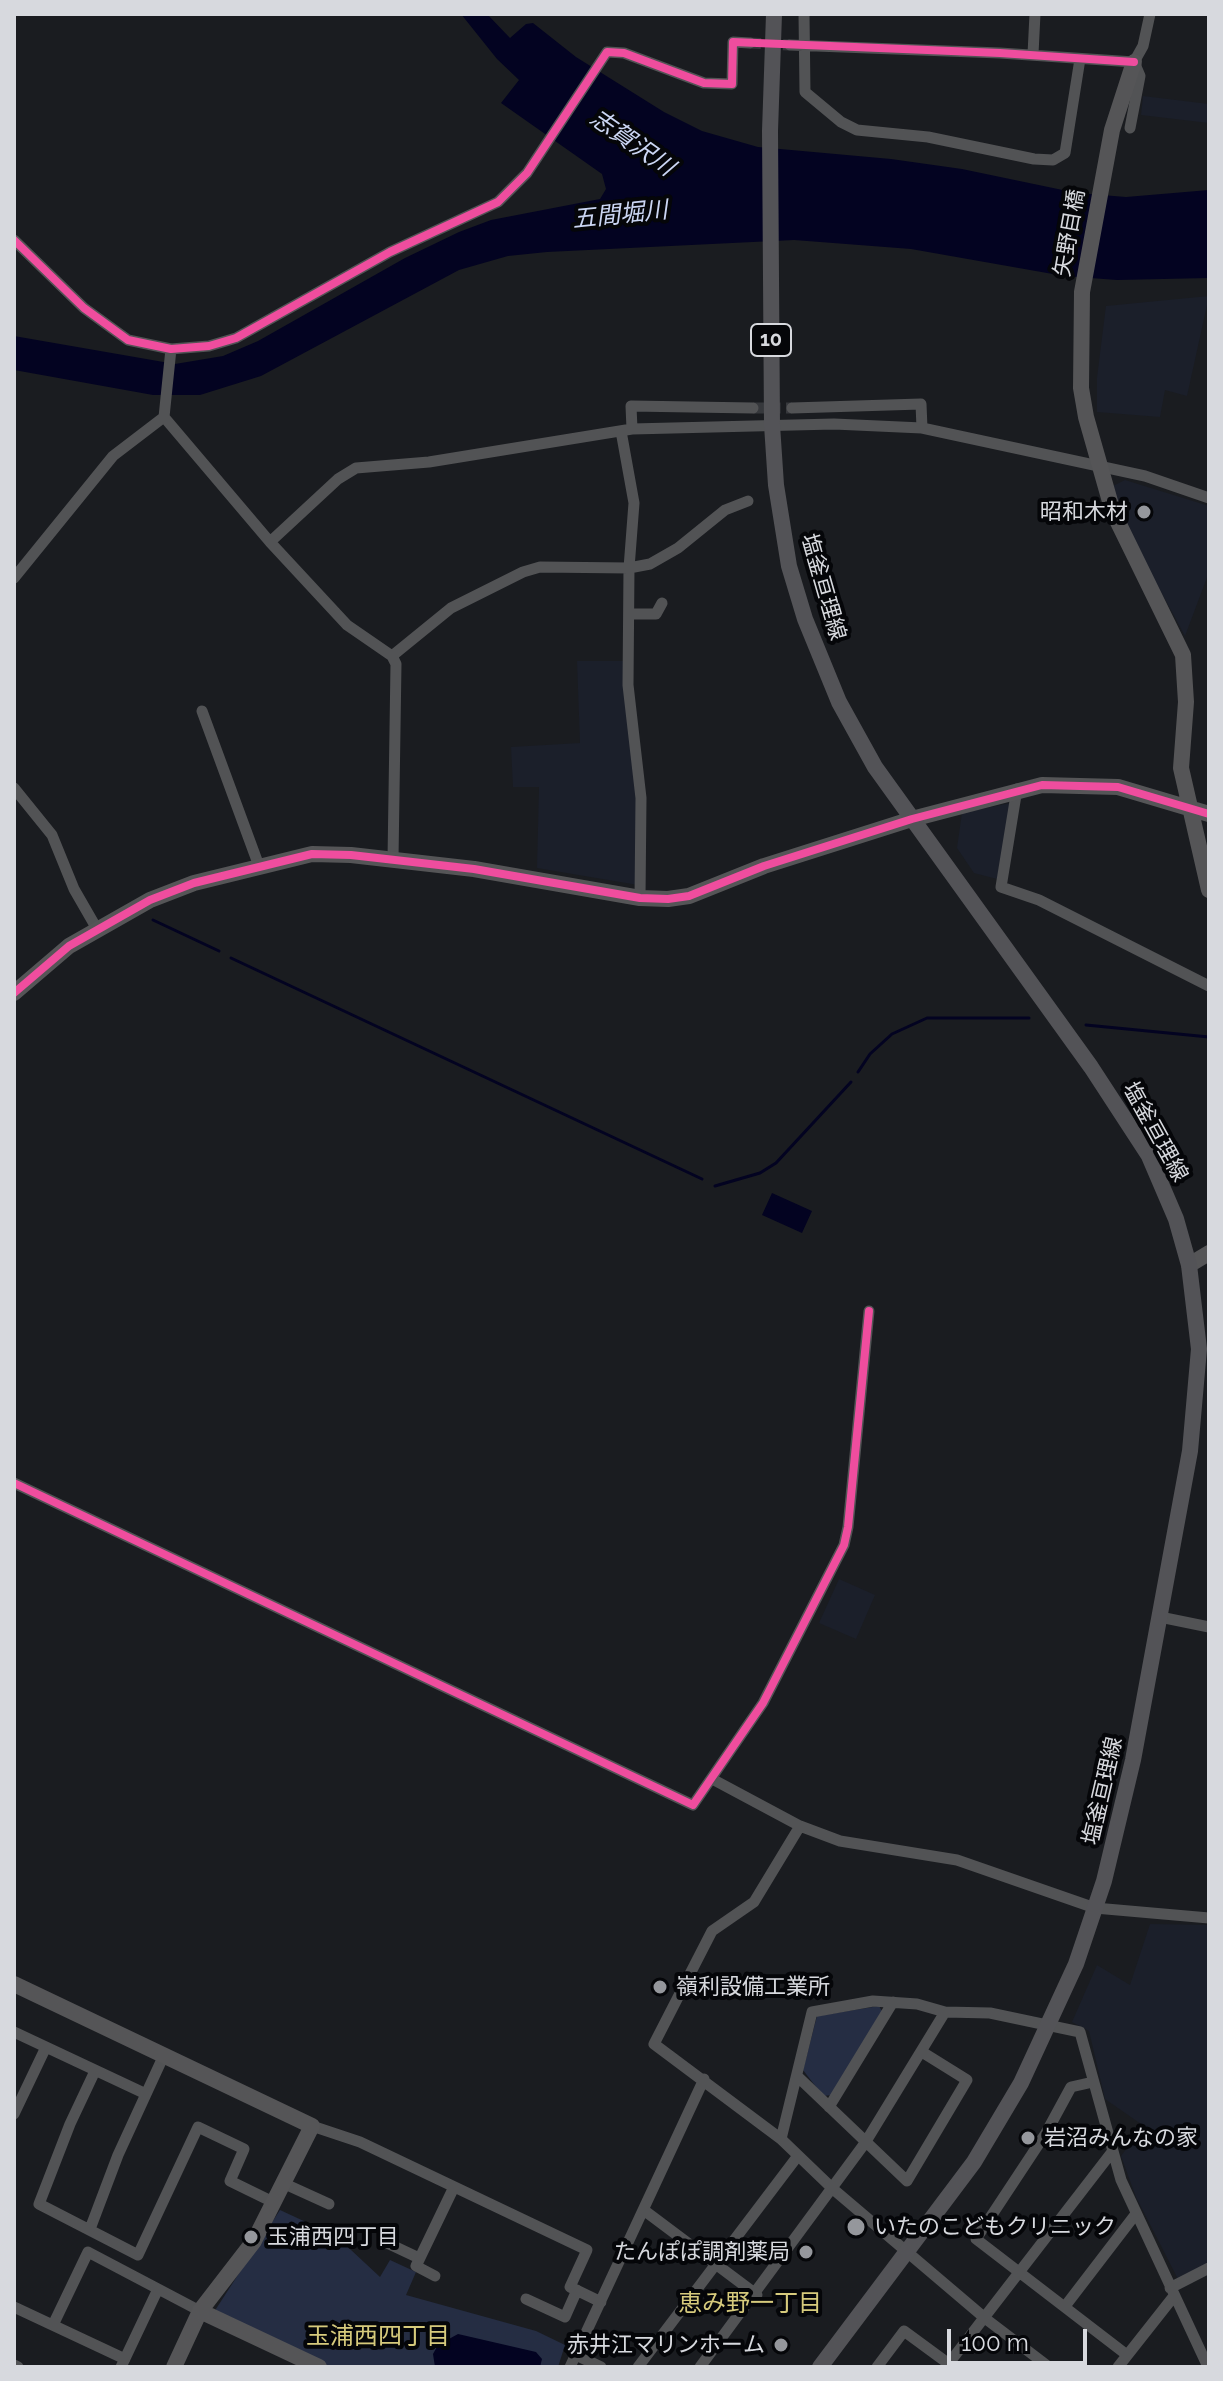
<!DOCTYPE html>
<html>
<head>
<meta charset="utf-8">
<style>
  body { margin:0 }
  #map { position:relative; width:1223px; height:2381px; overflow:hidden; background:#1a1c20; font-family:Raleway,sans-serif }
  canvas { display:block }
  .frame { position:absolute; inset:0; border:16px solid #d7d9de; pointer-events:none }
  .scale { position:absolute; left:947px; top:2329px; width:140px; height:36px; box-sizing:border-box; border:4px solid #d7d9de; border-top:0; padding-left:10px; font-size:24px; line-height:28px; white-space:nowrap; color:#d7d9de; -webkit-text-stroke:6px #050609; paint-order:stroke }
</style>
</head>
<body>
<div id="map">
<canvas width="1223" height="2381"></canvas>
<div class="frame"></div>
<div class="scale">100 m</div>
</div>
<script>
const ctx = document.querySelector('canvas').getContext('2d');
ctx.lineJoin = 'round';
function fillPath(path, color) { ctx.fillStyle = color; ctx.fill(path, 'evenodd'); }
const toPath = rows => new Path2D(rows.map(r => 'M' + r).join(''));
function trace(path, color, width, dash) { ctx.strokeStyle = color; ctx.lineWidth = width; ctx.lineCap = dash ? 'butt' : 'round'; ctx.setLineDash(dash || []); ctx.stroke(path); }
function label(font, color, halo, rows, align = 'center') {
  ctx.font = font + ' Raleway,"Noto Sans JP",sans-serif'; ctx.lineWidth = 8; ctx.setLineDash([]); ctx.textBaseline = 'middle'; ctx.strokeStyle = halo; ctx.fillStyle = color; for (const [text, x, y, turn = 0] of rows) {
    ctx.save(); ctx.translate(x, y); ctx.rotate((+turn || 0) * Math.PI / 180); ctx.textAlign = isNaN(turn) ? turn : align; if (halo) ctx.strokeText(text, 0, 0); ctx.fillText(text, 0, 0); ctx.restore();
  }
}
const built = toPath([
  [1143,96,1209,104,1209,123,1141,115],
  [1209,296,1187,396,1165,390,1160,417,1097,412,1097,378,1106,306],
  [1125,480,1209,506,1209,572,1185,636,1134,542,1111,487],
  [577,661,626,661,635,746,638,885,537,868,539,787,513,787,511,747,580,743],
  [1011,803,997,879,974,873,957,848,962,813],
  [839,1579,875,1595,856,1639,819,1623],
  [1150,1924,1209,1925,1209,2264,1178,2279,1136,2197,1121,2156,1144,2126,1105,2099,1089,2031,1072,2022,1097,1965,1130,1985]
]);
const green = toPath([
  [879,2006,882,2011,832,2095,823,2096,803,2070,817,2016],
  [280,2210,336,2236,380,2277,390,2260,416,2272,406,2295,536,2331,565,2345,558,2367,331,2367,214,2312]
]);
const water = toPath([
  [461,14,487,14,510,38,526,24,533,23,576,57,664,112,702,131,758,147,891,159,962,169,1077,193,1126,197,1209,190,1209,278,1117,280,1064,276,911,249,794,240,547,252,508,256,459,270,261,376,200,395,153,395,14,370,14,336,175,364,223,356,258,341,405,258,459,232,491,220,600,199,606,189,602,174,501,103,519,80,497,59],
  [772,1193,812,1211,802,1233,762,1215],
  [458,2334,536,2352,542,2359,540,2367,435,2367,433,2354,438,2345]
]);
const stream = toPath([
  [153,920,219,951],
  [231,958,702,1179],
  [1086,1025,1209,1037],
  [858,1072,870,1054,892,1034,927,1018,1029,1018],
  [715,1186,760,1173,776,1163,851,1082]
]);
const streetTunnel = toPath([
  [750,43,790,45],
  [753,408,792,408]
]);
const street = toPath([
  [804,14,805,92,841,122,857,130,928,137,1034,159,1053,160,1065,153,1080,59],
  [790,45,1000,53,1134,62],
  [1033,54,1035,14],
  [1130,128,1140,76,1134,62,1143,46,1150,14],
  [14,240,84,308,128,340,171,349,209,346,236,338,390,252,498,202,527,173,607,52,624,53,704,83,732,84,733,42,750,43],
  [171,349,164,417,270,542,338,479,356,468,429,462,632,429,834,424,922,428,1145,476,1209,498],
  [792,408,921,404,922,428],
  [632,429,631,406,753,408],
  [621,431,634,503,629,568,628,685,641,798,640,898],
  [270,542,347,625,392,656,396,664,393,859],
  [14,578,113,456,164,417],
  [629,614,656,614,662,603],
  [392,656,451,608,523,572,540,567,629,568,650,564,678,548,725,510,748,501],
  [202,711,259,866],
  [14,788,52,835,74,889,97,929],
  [1017,789,1001,887,1039,900,1209,986],
  [14,1483,693,1805,763,1703,844,1545,848,1527,869,1311],
  [1160,1617,1209,1627],
  [714,1780,800,1826,840,1841,957,1860,1095,1908,1209,1918],
  [800,1826,754,1902,712,1931,654,2044,781,2139,833,2189,986,2319,1049,2367],
  [14,2032,146,2094],
  [95,2071,70,2124,39,2204,138,2255,198,2127,244,2149,230,2181,275,2203],
  [797,2076,907,2181,967,2080,922,2052],
  [1093,2082,1071,2087,1046,2133,976,2239,1127,2355],
  [829,2107,893,2002],
  [14,2114,46,2047],
  [312,2126,360,2142,587,2250,570,2287,601,2302],
  [781,2139,812,2012,873,2001,917,2004,945,2012,990,2013,1080,2032,1121,2180,1208,2367],
  [285,2184,329,2204],
  [645,2211,757,2295],
  [90,2229,118,2155,164,2055],
  [385,2242,419,2258],
  [435,2276,416,2266,454,2187],
  [1170,2288,1209,2268],
  [526,2299,565,2317,577,2290],
  [1066,2305,1135,2215],
  [14,2307,125,2359],
  [53,2325,88,2252,200,2311],
  [574,2354,601,2367],
  [14,2365,18,2367],
  [121,2367,158,2289],
  [570,2367,704,2079],
  [638,2367,797,2157],
  [700,2367,865,2143,945,2012],
  [877,2367,904,2331,953,2367],
  [946,2367,1112,2152],
  [1118,2367,1174,2296]
]);
const secondary = toPath([
  [1134,62,1112,130,1082,292,1081,388,1086,417,1113,512,1183,655,1186,702,1181,768,1209,890],
  [14,993,69,946,150,900,194,883,312,854,351,855,474,869,640,898,668,899,689,896,764,866,912,819,1042,785,1118,787,1209,814],
  [1189,1265,1209,1253],
  [14,1984,312,2126,254,2241,200,2311,174,2367],
  [200,2311,319,2367]
]);
const primary = toPath([
  [774,14,770,131,772,425,776,485,789,566,805,619,839,702,875,767,1091,1067,1149,1156,1176,1219,1189,1265,1199,1349,1190,1451,1133,1760,1104,1881,1076,1964,1021,2083,974,2162,820,2367]
]);
const cycleway = toPath([
  [14,240,84,308,128,340,171,349,209,346,236,338,390,252,498,202,527,173,607,52,624,53,704,83,732,84,733,42,1000,53,1134,62],
  [14,993,69,946,150,900,194,883,312,854,351,855,474,869,640,898,668,899,689,896,764,866,912,819,1042,785,1118,787,1209,814],
  [14,1483,693,1805,763,1703,844,1545,848,1527,869,1311]
]);
const markers = [
  [1144,512,8,"#95979c"],
  [660,1987,8,"#95979c"],
  [1028,2138,8,"#95979c"],
  [856,2227,10,"#95979c"],
  [251,2237,8,"#95979c"],
  [806,2252,8,"#95979c"],
  [781,2345,8,"#95979c"]
];
const shields = [
  [771,340,40]
];
const shieldNames = [
  ["10",771,340]
];
const streetNames = [
  ["矢野目橋",1070,233,-80],
  ["塩釜亘理線",823,587,74],
  ["塩釜亘理線",1155,1132,61],
  ["塩釜亘理線",1103,1791,-77]
];
const poiNames = [
  ["昭和木材",1128,512,"right"],
  ["嶺利設備工業所",676,1987],
  ["岩沼みんなの家",1044,2138],
  ["いたのこどもクリニック",874,2227],
  ["玉浦西四丁目",267,2237],
  ["たんぽぽ調剤薬局",790,2252,"right"],
  ["赤井江マリンホーム",765,2345,"right"]
];
const waterNames = [
  ["志賀沢川",632,143,35],
  ["五間堀川",620,215,-6]
];
const neighbourhoodNames = [
  ["恵み野一丁目",750,2304],
  ["玉浦西四丁目",378,2337]
];
fillPath(built, '#1b1f2a');
fillPath(green, '#252d43');
fillPath(water, '#030321');
trace(stream, '#030321', 3);
trace(streetTunnel, '#36383c', 11, [11, 5.5]);
trace(street, '#525355', 11);
trace(secondary, '#555557', 16);
trace(primary, '#535357', 16);
trace(cycleway, '#ef4d9e', 8);
for (const [x, y, r, color] of markers) { const dot = new Path2D(); dot.arc(x, y, r, 0, 2 * Math.PI); ctx.fillStyle = color; ctx.fill(dot); trace(dot, '#050609', 3); }
for (const [x, y, w] of shields) { const box = new Path2D(); box.roundRect(x - w / 2, y - 16, w, 32, 6); ctx.fillStyle = '#050609'; ctx.fill(box); trace(box, '#d7d9de', 2); }
label('bold 20px', '#d7d9de', null, shieldNames);
label('22px', '#d7d9de', '#050609', streetNames);
label('22px', '#d7d9de', '#050609', poiNames, 'left');
label('italic 24px', '#cbd6f3', '#050609', waterNames);
label('24px', '#d6ca7c', '#050609', neighbourhoodNames);
</script>
</body>
</html>
